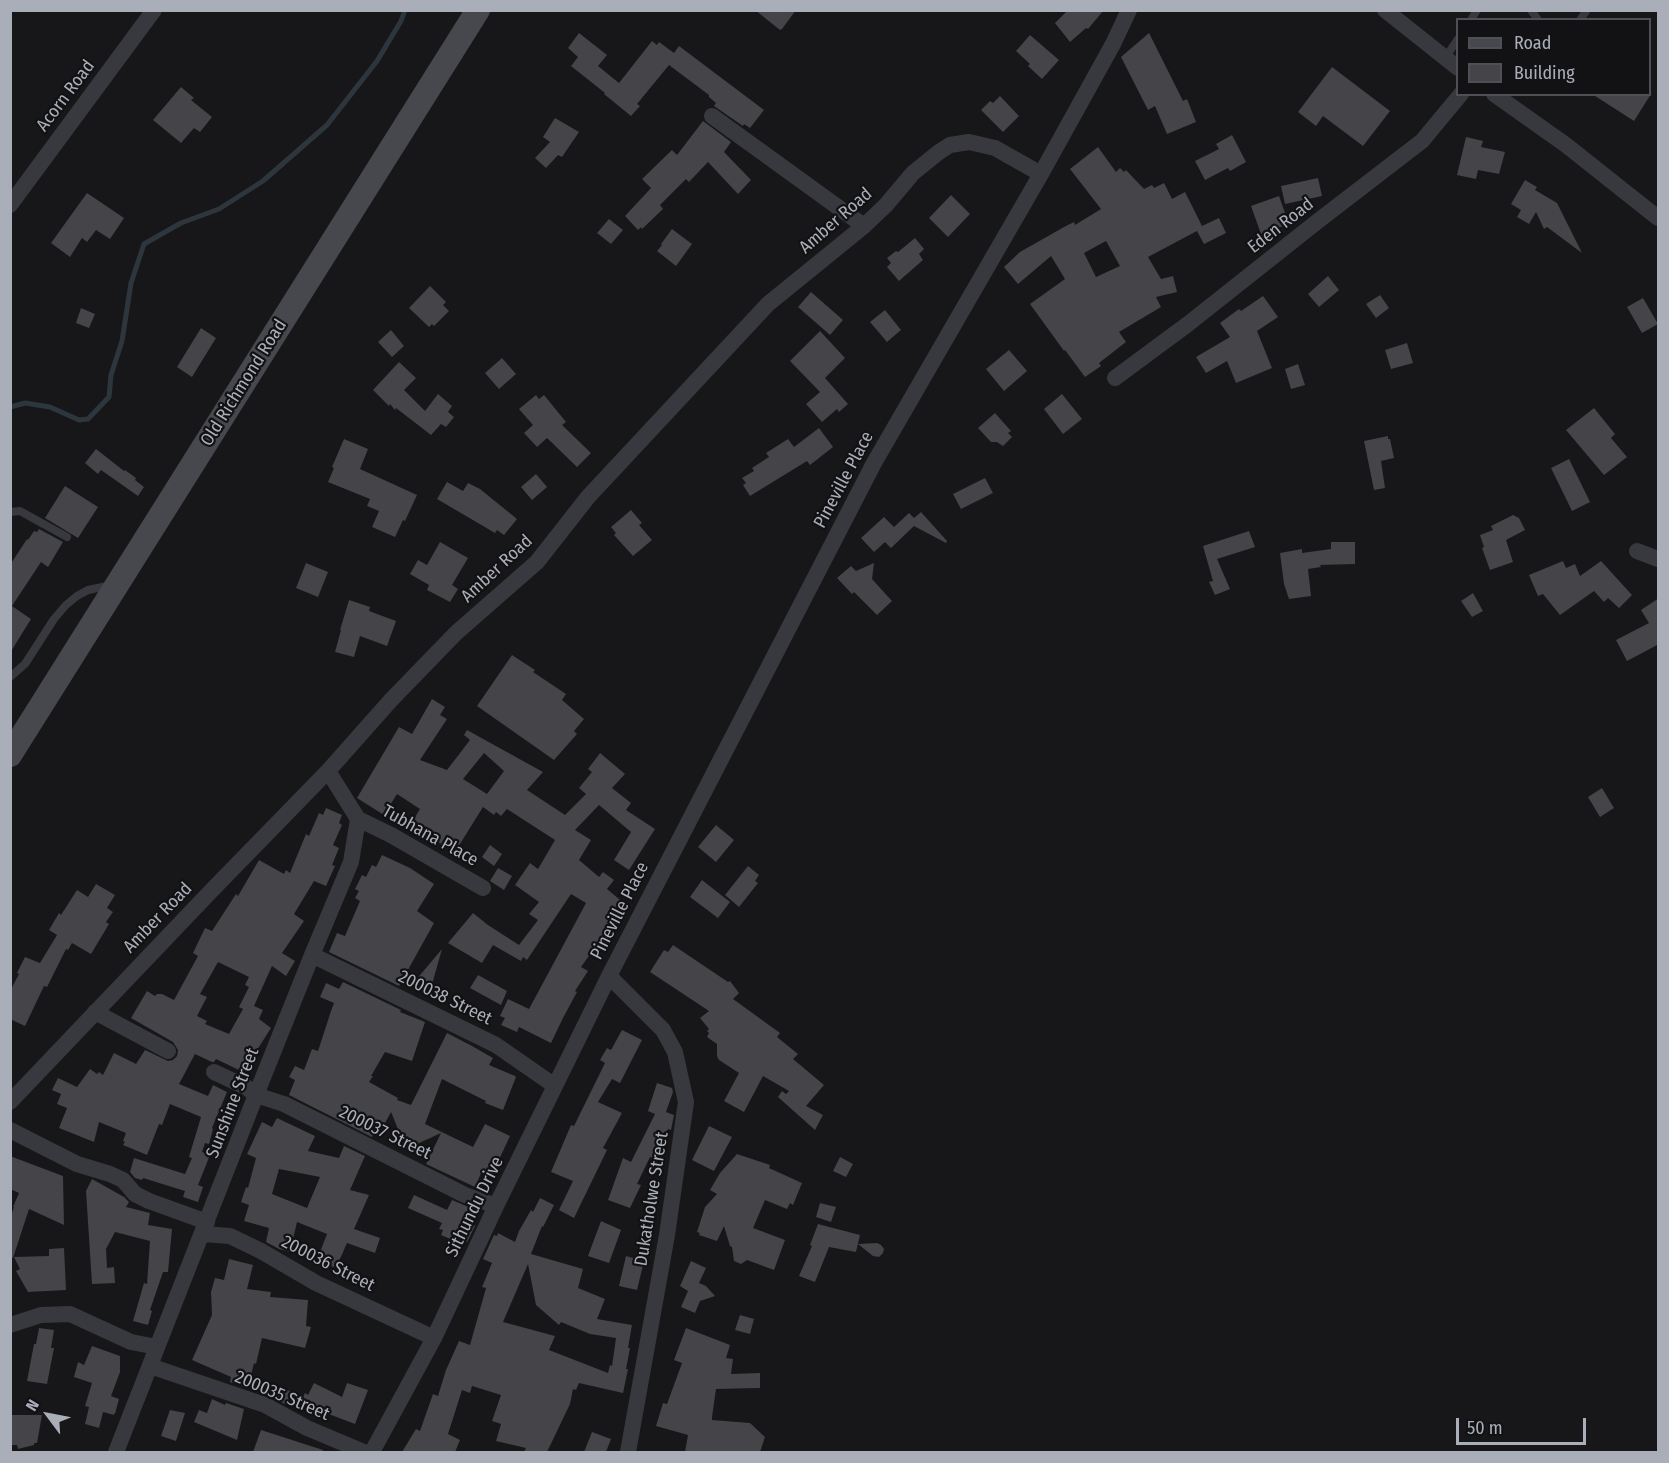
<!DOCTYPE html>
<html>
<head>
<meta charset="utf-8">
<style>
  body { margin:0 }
  #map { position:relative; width:1669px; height:1463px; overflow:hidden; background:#171719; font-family:"Fira Sans Condensed",sans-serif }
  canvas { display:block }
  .frame { position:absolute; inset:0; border:12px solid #aaaeb8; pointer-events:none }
  .legend { position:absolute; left:1456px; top:18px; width:195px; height:78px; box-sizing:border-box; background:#121214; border:2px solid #4f5056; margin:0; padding:8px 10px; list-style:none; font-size:18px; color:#aaaeb8 }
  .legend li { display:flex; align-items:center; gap:12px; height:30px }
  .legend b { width:30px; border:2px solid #4f5056 }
  .north { position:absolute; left:18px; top:1385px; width:60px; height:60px; -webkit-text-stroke:4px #121214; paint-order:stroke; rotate:302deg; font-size:16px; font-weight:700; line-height:24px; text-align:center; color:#aaaeb8 }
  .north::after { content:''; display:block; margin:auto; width:21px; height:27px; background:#aaaeb8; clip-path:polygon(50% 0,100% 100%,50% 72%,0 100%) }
  .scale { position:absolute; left:1456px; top:1418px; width:130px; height:27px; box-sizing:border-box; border:3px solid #aaaeb8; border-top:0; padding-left:8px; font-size:18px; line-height:21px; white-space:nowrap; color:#aaaeb8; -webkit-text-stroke:4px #121214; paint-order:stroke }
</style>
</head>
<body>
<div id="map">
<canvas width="1669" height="1463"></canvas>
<div class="frame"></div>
<ul class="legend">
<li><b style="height:8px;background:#46484e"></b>Road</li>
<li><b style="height:16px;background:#444449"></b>Building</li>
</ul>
<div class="north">N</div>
<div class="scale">50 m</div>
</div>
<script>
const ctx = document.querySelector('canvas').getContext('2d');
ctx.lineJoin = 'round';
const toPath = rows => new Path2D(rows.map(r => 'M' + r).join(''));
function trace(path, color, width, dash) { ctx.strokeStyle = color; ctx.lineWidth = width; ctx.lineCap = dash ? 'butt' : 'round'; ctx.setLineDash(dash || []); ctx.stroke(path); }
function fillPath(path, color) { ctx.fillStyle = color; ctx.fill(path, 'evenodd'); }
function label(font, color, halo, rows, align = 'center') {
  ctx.font = font + ' "Fira Sans Condensed",sans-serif'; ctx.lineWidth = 4.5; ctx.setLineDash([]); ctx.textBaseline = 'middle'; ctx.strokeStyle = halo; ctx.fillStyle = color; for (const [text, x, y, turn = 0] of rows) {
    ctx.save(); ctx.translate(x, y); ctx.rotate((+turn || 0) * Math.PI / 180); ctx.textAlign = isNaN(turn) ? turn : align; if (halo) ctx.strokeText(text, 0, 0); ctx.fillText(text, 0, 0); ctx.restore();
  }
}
const stream = toPath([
  [10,407,25,403,50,407,79,420,88,419,109,397,111,375,122,341,131,283,144,244,181,223,219,209,263,181,327,125,377,61,401,21,405,10]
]);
const building = toPath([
  [755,10,796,10,782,29,780,30],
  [1068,10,1104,10,1088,29,1086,28,1070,42,1055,23],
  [579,33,607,55,598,66,619,83,652,41,657,45,659,42,674,53,679,46,764,110,750,128,744,124,743,126,714,106,716,103,709,97,709,95,669,65,637,104,640,106,631,116,604,94,605,93,571,66,578,57,568,48],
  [1149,33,1183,101,1187,99,1196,122,1167,134,1155,106,1148,110,1121,57],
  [1030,35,1059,60,1042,79,1028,66,1030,64,1016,51],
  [1332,67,1390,111,1363,146,1323,116,1316,126,1298,112],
  [181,87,194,98,191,100,212,117,200,132,194,128,181,143,153,120],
  [1592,94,1651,94,1634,121],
  [1000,96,1019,116,1003,132,981,110,990,101,993,103],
  [555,118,579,132,562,157,558,155,546,168,535,158,550,142,543,137],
  [703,121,731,142,724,152,751,180,738,194,708,162,689,182,686,179,660,205,663,209,642,229,641,227,638,230,625,216,651,188,642,179,672,150,677,155],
  [1232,135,1246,162,1230,171,1228,168,1205,180,1195,161,1219,149,1216,144],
  [1466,137,1483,141,1481,147,1505,152,1499,174,1478,170,1476,179,1457,175],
  [1098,147,1116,172,1120,168,1124,172,1126,170,1144,189,1152,185,1154,188,1164,183,1172,199,1185,192,1202,226,1219,218,1226,233,1204,244,1197,231,1148,257,1161,279,1173,276,1177,292,1156,297,1161,307,1119,332,1126,342,1099,363,1101,366,1085,377,1065,350,1064,351,1030,304,1065,279,1051,256,1018,284,1004,267,1020,252,1064,227,1074,222,1075,225,1101,209,1070,169],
  [1106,241,1120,266,1096,277,1084,253],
  [1318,178,1322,196,1285,204,1281,186],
  [1525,180,1537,187,1535,190,1557,203,1582,253,1547,227,1544,229,1536,212,1529,224,1517,217,1521,210,1511,204],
  [87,193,124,218,110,239,96,230,87,242,82,238,70,257,51,243],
  [951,195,970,214,948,237,929,218],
  [1279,196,1289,224,1261,234,1251,206],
  [609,219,623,230,611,244,597,233],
  [672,229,692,244,676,266,657,251,662,245,661,244],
  [915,238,924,249,919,254,923,260,899,281,887,267,891,263,887,258,896,251,898,252],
  [1328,276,1339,290,1319,307,1308,294],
  [430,286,446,302,443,305,449,311,434,326,432,324,429,327,409,308],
  [811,292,843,320,830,335,798,307],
  [1380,295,1389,308,1376,318,1366,304],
  [1263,296,1278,317,1257,331,1272,368,1236,383,1227,361,1206,373,1196,357,1230,337,1220,323,1239,309,1241,311],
  [1643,298,1658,324,1642,333,1627,307],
  [81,308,95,314,89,328,76,323],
  [885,310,901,330,887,342,870,322],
  [201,328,216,338,192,377,177,367],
  [391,330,404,346,392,357,378,342],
  [820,331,845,358,825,378,848,404,839,412,837,409,822,422,806,404,820,392,790,361],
  [1407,343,1413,363,1391,369,1385,350],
  [1009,350,1027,371,1004,391,986,369],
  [502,358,516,374,499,389,485,373],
  [399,362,416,378,404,390,425,411,438,394,452,406,448,412,454,417,446,427,441,424,431,435,396,408,395,410,390,404,389,406,373,390],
  [1298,364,1305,385,1291,389,1285,369],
  [1062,394,1082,419,1063,434,1044,409],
  [536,395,539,399,544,395,566,422,562,425,591,453,577,467,547,438,537,447,524,433,533,425,519,409],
  [1594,408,1615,434,1611,438,1627,457,1604,475,1566,430],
  [995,413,1011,431,1008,433,1012,437,1003,446,997,442,991,442,978,428],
  [819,428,833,447,810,465,807,461,750,496,743,485,746,483,742,478,754,471,752,468,769,457,766,453,788,439,794,447],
  [1388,436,1388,439,1390,439,1394,458,1381,461,1385,488,1374,490,1364,441],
  [344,439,368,449,360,469,417,495,405,521,403,520,395,537,372,527,379,511,367,506,370,499,328,482,334,468,332,467],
  [96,449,124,471,125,470,136,478,135,480,144,487,138,496,101,470,98,474,85,463],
  [1569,459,1590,502,1572,511,1551,468],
  [536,474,547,487,532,500,521,487],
  [985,478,993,493,961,509,953,494],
  [447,482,463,491,468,483,480,489,517,519,504,535,497,530,495,533,437,499],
  [65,486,98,507,78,538,45,518],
  [631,510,642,523,639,525,652,540,633,556,614,535,616,533,611,527],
  [921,512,947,541,946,543,914,526,891,548,885,542,874,552,861,538,884,517,894,527,909,513,914,518],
  [1513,515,1519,518,1525,530,1506,540,1513,562,1490,570,1482,548,1484,547,1480,535,1493,530,1491,526],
  [39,529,63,542,48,567,41,562,12,606,31,619,10,653,10,565,27,539,28,540,34,531,37,532],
  [1249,531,1255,547,1217,559,1230,589,1215,595,1209,582,1213,581,1203,546],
  [440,542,468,558,452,585,458,589,450,602,427,590,429,585,410,574,418,560,427,565],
  [1331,542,1355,542,1355,564,1320,565,1321,567,1308,569,1311,596,1289,599,1284,584,1280,553,1302,549,1302,553,1331,549],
  [1563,561,1566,568,1575,564,1580,576,1601,561,1632,595,1619,608,1608,598,1604,602,1594,591,1560,615,1543,594,1538,596,1529,575],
  [306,563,328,572,318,597,296,588],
  [874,563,872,579,892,601,877,615,854,592,852,594,837,578,851,566,856,571],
  [1473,593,1483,611,1472,617,1461,601],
  [1659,598,1659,644,1627,661,1616,640,1649,623,1641,610],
  [349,600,370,607,369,611,396,621,387,646,360,636,354,657,335,652,341,630,340,630],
  [512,655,535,670,533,672,566,694,562,700,584,719,574,731,577,734,554,760,477,706],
  [432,699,445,707,440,715,447,719,420,760,447,770,470,740,464,735,467,730,543,772,527,790,565,815,586,794,579,788,592,772,588,769,600,753,625,774,612,788,631,803,626,810,655,829,629,870,614,860,631,832,599,805,575,830,591,840,579,860,599,877,603,872,614,880,607,889,626,905,603,932,607,936,593,950,581,967,588,971,575,991,577,992,563,1018,551,1043,519,1027,517,1032,501,1025,505,1018,500,1016,508,999,529,1009,586,903,571,894,527,960,523,957,521,961,493,945,482,963,448,943,473,913,488,925,519,945,538,920,529,914,539,902,515,885,530,863,538,869,555,840,507,809,501,816,496,812,494,815,483,807,455,852,421,832,420,833,409,827,420,809,397,794,384,815,357,798,399,727,412,734],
  [484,753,504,771,487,794,463,779],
  [1602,788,1614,808,1600,817,1588,797],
  [326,808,342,815,339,823,342,825,333,845,339,848,332,865,335,866,326,886,314,881,294,914,304,921,282,953,295,961,286,976,272,966,254,1006,263,1010,259,1019,271,1028,257,1050,251,1063,247,1062,243,1072,216,1059,214,1062,212,1062,195,1054,179,1084,208,1096,213,1085,227,1092,212,1128,213,1129,209,1144,205,1143,202,1152,210,1155,198,1185,203,1187,198,1202,183,1197,185,1191,143,1178,142,1180,135,1178,130,1172,134,1158,185,1174,192,1158,189,1157,201,1117,170,1104,162,1125,159,1124,147,1155,123,1145,125,1142,123,1141,126,1133,99,1122,94,1142,59,1128,67,1108,57,1104,61,1094,52,1090,58,1078,77,1087,90,1069,97,1074,99,1072,103,1075,114,1053,136,1064,145,1050,168,1061,173,1060,177,1056,178,1050,173,1042,131,1018,147,991,155,996,157,994,162,994,174,1000,198,956,193,953,205,928,212,931,236,894,238,896,259,860,284,874,286,870,290,873,306,834,309,836,319,813,323,815],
  [218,962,249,977,245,985,249,987,239,1007,243,1009,229,1034,205,1024,207,1021,197,1016,207,997,200,994],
  [716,825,734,840,716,862,698,847],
  [490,845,502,854,494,866,482,857],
  [382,855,410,868,434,884,417,911,434,923,399,986,329,952,337,933,345,936,360,901,355,898,359,891,355,889,362,875,366,877,372,865,376,867],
  [748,866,759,875,755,881,758,883,739,907,725,895],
  [498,868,512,876,504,890,490,881],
  [702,880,730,902,718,918,690,897],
  [96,884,115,895,107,908,113,912,106,922,109,924,91,954,72,943,68,950,66,949,47,987,44,986,25,1026,10,1019,10,991,19,974,17,973,25,957,40,963,57,935,49,930,59,913,61,915,77,890,88,897],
  [673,945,728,982,730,981,739,993,733,999,780,1033,777,1037,798,1054,793,1059,824,1085,806,1106,823,1115,815,1130,778,1097,782,1091,786,1094,789,1091,763,1076,744,1112,724,1101,739,1073,719,1060,717,1056,717,1044,707,1037,709,1033,707,1031,709,1029,700,1018,709,1011,650,972,664,950,668,952],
  [442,949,429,995,410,987],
  [478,975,507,991,501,1005,470,988],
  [343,982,401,1010,400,1012,425,1022,412,1061,385,1052,371,1076,373,1076,369,1082,398,1098,397,1100,411,1105,447,1033,472,1046,493,1058,489,1065,515,1076,516,1077,503,1110,485,1103,486,1101,442,1079,425,1124,473,1147,485,1124,510,1136,491,1177,481,1173,475,1187,426,1164,441,1133,406,1149,391,1112,384,1125,380,1122,372,1137,289,1095,295,1080,289,1077,295,1066,304,1070,312,1049,318,1051,331,1011,334,1003,320,997,326,983,339,989],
  [622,1030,642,1040,620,1083,612,1079,598,1102,622,1113,603,1148,607,1150,574,1218,559,1210,573,1181,551,1172,571,1125,574,1126,605,1063,600,1060,607,1048,611,1050],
  [657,1083,672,1088,673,1092,666,1112,674,1115,671,1130,668,1129,653,1158,650,1157,637,1184,641,1185,630,1208,608,1200,623,1158,631,1162,655,1114,648,1111],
  [277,1118,315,1136,308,1151,339,1158,344,1146,365,1156,350,1190,369,1195,354,1229,380,1238,375,1253,347,1243,336,1268,317,1260,327,1234,297,1222,290,1252,279,1249,266,1242,269,1228,244,1221,249,1205,241,1202,246,1187,248,1188,256,1158,247,1154,262,1122,272,1127],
  [279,1169,320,1177,307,1208,272,1194],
  [709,1126,732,1137,714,1171,692,1160],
  [737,1154,770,1165,769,1168,802,1183,793,1205,790,1203,787,1209,765,1200,753,1228,785,1240,774,1270,747,1260,741,1264,734,1261,732,1247,730,1246,724,1226,717,1241,699,1235,700,1233,697,1232,705,1207,717,1194,710,1190,720,1173],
  [10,1156,63,1176,64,1225,29,1209,13,1258,10,1257,10,1218,14,1207,13,1207,19,1193,10,1189],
  [840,1157,853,1164,846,1177,833,1171],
  [92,1179,124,1197,129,1202,126,1207,150,1213,148,1225,172,1229,168,1272,163,1272,150,1310,152,1311,148,1325,133,1321,144,1283,147,1284,150,1241,115,1232,106,1249,107,1268,114,1267,115,1283,92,1284,86,1191],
  [414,1195,447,1210,452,1200,478,1211,473,1224,475,1226,467,1242,457,1238,455,1241,441,1235,443,1230,439,1229,442,1223,408,1208],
  [540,1198,554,1205,543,1227,542,1226,531,1254,583,1269,578,1288,605,1299,597,1319,632,1325,628,1348,630,1348,626,1369,628,1369,623,1393,579,1383,576,1390,573,1389,570,1404,547,1452,524,1452,526,1448,496,1441,501,1424,492,1421,501,1395,472,1386,470,1393,462,1390,448,1434,460,1440,455,1452,402,1452,416,1429,420,1431,433,1394,438,1396,446,1370,459,1341,470,1345,486,1288,482,1287,492,1263,483,1259,494,1235,497,1236,498,1233,515,1242,519,1231,531,1210,533,1212],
  [528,1264,536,1305,559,1325,561,1322,590,1334,616,1338,612,1366,610,1365,608,1373,549,1350,555,1336,503,1322],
  [820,1203,836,1207,831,1222,816,1217],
  [601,1221,621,1230,609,1263,588,1256],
  [818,1224,860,1235,856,1252,829,1247,815,1282,799,1276,812,1246,810,1245],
  [877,1243,881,1245,884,1249,883,1253,879,1257,873,1256,858,1244],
  [64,1248,66,1290,28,1292,16,1271,20,1269,14,1257,49,1256,49,1249],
  [626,1256,644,1261,637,1290,619,1286],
  [229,1259,253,1265,247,1289,271,1292,270,1297,308,1300,306,1326,311,1327,305,1348,262,1338,256,1364,254,1363,248,1388,230,1382,231,1377,192,1360,212,1315,211,1292,215,1278,224,1280],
  [691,1261,706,1268,699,1283,706,1286,715,1296,700,1301,695,1313,681,1307,688,1291,680,1286],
  [740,1315,754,1319,750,1334,735,1330],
  [39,1328,54,1330,51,1348,54,1348,47,1384,27,1381,34,1344,36,1344],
  [686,1328,730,1345,726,1358,733,1359,731,1374,760,1373,760,1388,716,1389,712,1417,712,1420,750,1423,765,1437,760,1452,685,1452,688,1435,656,1426,663,1403,667,1404,682,1363,674,1360],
  [92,1346,120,1356,120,1372,111,1396,119,1399,115,1414,114,1413,114,1415,103,1412,99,1428,85,1424,89,1407,85,1406,92,1383,74,1377,78,1362,84,1365],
  [314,1383,342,1397,347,1383,368,1390,355,1424,326,1413,324,1419,298,1406,305,1393,308,1395],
  [277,1386,292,1392,287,1405,273,1398],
  [212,1399,225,1405,226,1403,244,1409,237,1440,194,1422,199,1410,207,1413],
  [170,1410,185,1413,176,1441,161,1436],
  [10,1415,42,1415,37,1443,34,1443,34,1445,18,1449,17,1445,10,1445],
  [261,1430,323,1450,322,1452,253,1452],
  [592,1432,611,1439,606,1452,584,1452]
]);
const lane = toPath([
  [1531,10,1538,20],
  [1471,20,1477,10],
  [1580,20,1587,10],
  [1445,58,1458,39],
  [10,512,20,511,67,537],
  [10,677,25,664,54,619,66,605,77,596,88,590,112,585]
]);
const street = toPath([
  [1385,10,1458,68],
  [1494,94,1566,145,1658,218],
  [712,116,864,226],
  [10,205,154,10],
  [1115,378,1188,324,1318,221,1422,141,1461,94],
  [1637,551,1658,559],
  [358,819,391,835,483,888],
  [312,955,496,1045,555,1086],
  [609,976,663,1030,675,1052,686,1102,667,1235,628,1452],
  [95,1012,168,1051],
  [214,1072,246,1087,256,1095,284,1104,465,1195,496,1206],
  [10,1102,212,890,328,771,391,700,456,633,537,562,588,497,768,304,864,226,886,205,913,173,939,152,950,145,969,142,995,148,1041,174],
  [10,1130,77,1164,110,1174,123,1180,135,1194,149,1201,207,1222],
  [203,1234,230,1236,261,1251,316,1283,434,1338],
  [10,1325,41,1315,70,1314,131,1342,157,1347],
  [150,1366,265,1405,307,1428,364,1452],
  [116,1452,256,1095,312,955,351,862,358,819,328,771],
  [372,1452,434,1338,496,1206,609,976,874,463,1041,174,1113,44,1129,10]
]);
const secondary = toPath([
  [10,755,478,10]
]);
const streetNames = [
  ["Acorn Road",66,96,-53],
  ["Amber Road",836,221,-41],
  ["Eden Road",1281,226,-38],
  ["Old Richmond Road",244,383,-58],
  ["Pineville Place",844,480,-62],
  ["Amber Road",497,569,-43],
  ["Tubhana Place",430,836,29],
  ["Pineville Place",620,911,-63],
  ["Amber Road",158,918,-46],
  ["200038 Street",445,998,26],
  ["Sunshine Street",233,1103,-69],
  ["200037 Street",385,1133,26],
  ["Dukatholwe Street",652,1199,-81],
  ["Sithundu Drive",475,1207,-64],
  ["200036 Street",328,1264,27],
  ["200035 Street",282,1396,23]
];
trace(stream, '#2e363d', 5);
fillPath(building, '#444449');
trace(lane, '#38393e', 8);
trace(street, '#38393e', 16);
trace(secondary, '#46484e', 24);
label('18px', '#aaaeb8', '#121214', streetNames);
</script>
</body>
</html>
